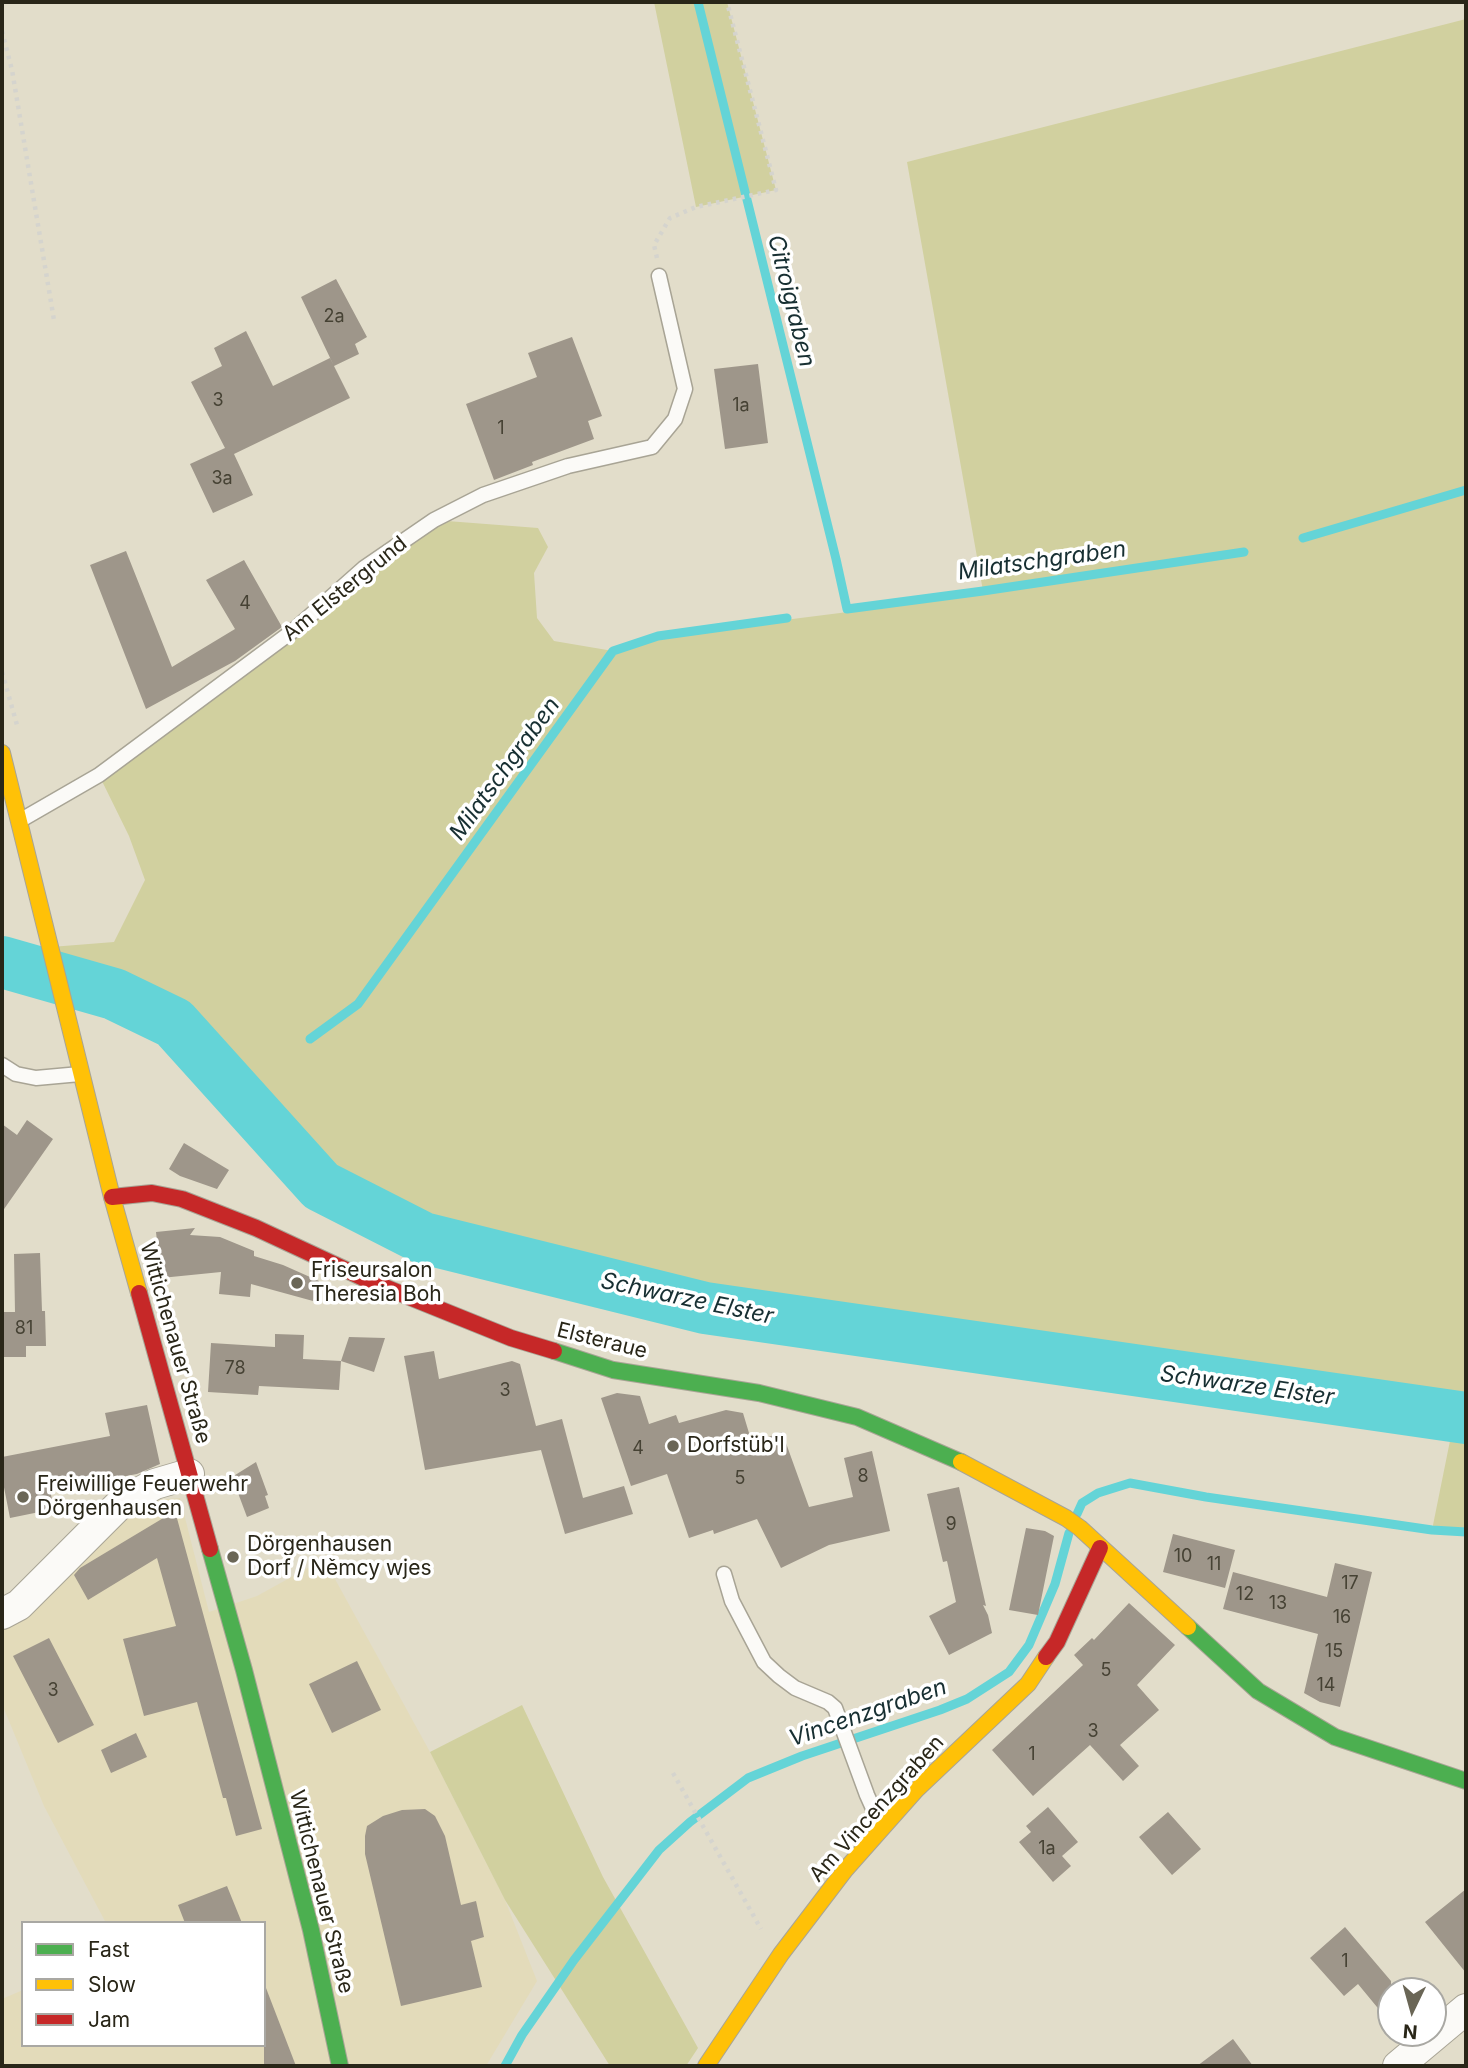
<!DOCTYPE html>
<html>
<head>
<meta charset="utf-8">
<style>
  body { margin:0 }
  #map { position:relative; width:1468px; height:2068px; overflow:hidden; background:#e2ddca; font-family:Inter,sans-serif }
  canvas { display:block }
  .frame { position:absolute; inset:0; border:4px solid #292618; pointer-events:none }
  .legend { position:absolute; left:21px; top:1921px; width:245px; height:126px; box-sizing:border-box; background:#fff; border:2px solid #a9a8a3; margin:0; padding:9px 12px; list-style:none; font-size:21px; color:#292618 }
  .legend li { display:flex; align-items:center; gap:14px; height:35px }
  .legend b { width:35px; border:2px solid #a9a8a3 }
  .north { position:absolute; left:1377px; top:1977px; width:70px; height:70px; box-sizing:border-box; background:#fff; border:2px solid #a9a8a3; border-radius:50%; rotate:185deg; font-size:19px; font-weight:700; line-height:28px; text-align:center; color:#292618 }
  .north::after { content:''; display:block; margin:auto; width:24px; height:32px; background:#6a6656; clip-path:polygon(50% 0,100% 100%,50% 72%,0 100%) }
</style>
</head>
<body>
<div id="map">
<canvas width="1468" height="2068"></canvas>
<div class="frame"></div>
<ul class="legend">
<li><b style="height:9px;background:#4caf50"></b>Fast</li>
<li><b style="height:9px;background:#ffc107"></b>Slow</li>
<li><b style="height:9px;background:#c62828"></b>Jam</li>
</ul>
<div class="north">N</div>
</div>
<script>
const ctx = document.querySelector('canvas').getContext('2d');
ctx.lineJoin = 'round';
function fillPath(path, color) { ctx.fillStyle = color; ctx.fill(path, 'evenodd'); }
const toPath = rows => new Path2D(rows.map(r => 'M' + r).join(''));
function trace(path, color, width, dash) { ctx.strokeStyle = color; ctx.lineWidth = width; ctx.lineCap = dash ? 'butt' : 'round'; ctx.setLineDash(dash || []); ctx.stroke(path); }
function label(font, color, halo, rows, align = 'center') {
  ctx.font = font + ' Inter,sans-serif'; ctx.lineWidth = 7; ctx.setLineDash([]); ctx.textBaseline = 'middle'; ctx.strokeStyle = halo; ctx.fillStyle = color; for (const [text, x, y, turn = 0] of rows) {
    ctx.save(); ctx.translate(x, y); ctx.rotate((+turn || 0) * Math.PI / 180); ctx.textAlign = isNaN(turn) ? turn : align; if (halo) ctx.strokeText(text, 0, 0); ctx.fillText(text, 0, 0); ctx.restore();
  }
}
const built = toPath([
  [180,1498,209,1612,257,1596,324,1559,430,1752,505,1900,537,1981,486,2066,2,2066,2,1999,23,1990,23,2045,264,2045,264,1923,106,1923,44,1806,2,1704,2,1614,122,1502]
]);
const green = toPath([
  [654,2,727,2,776,190,696,207],
  [1466,19,1466,1532,1432,1530,1455,1416,705,1308,423,1238,321,1186,174,1023,114,994,60,982,51,947,114,942,145,880,129,836,99,775,434,520,538,528,548,547,534,573,537,618,554,641,613,651,658,636,840,613,983,591,907,162],
  [522,1705,603,1877,698,2048,686,2066,610,2066,505,1900,430,1752]
]);
const stream = toPath([
  [698,2,836,559,847,609,983,591,1244,552],
  [1303,538,1466,490],
  [310,1039,358,1004,613,651,658,636,787,618],
  [1077,1514,1082,1503,1098,1493,1130,1483,1206,1497,1432,1530,1466,1532],
  [505,2066,522,2035,574,1960,659,1850,690,1822,748,1778,802,1756,940,1710,967,1699,1009,1672,1029,1645,1055,1584,1069,1533]
]);
const river = toPath([
  [2,962,114,994,174,1023,321,1186,423,1238,705,1308,1466,1418]
]);
const building = toPath([
  [336,279,367,337,355,344,359,354,334,366,350,398,234,454,253,495,213,513,190,464,225,448,191,382,222,366,214,348,246,331,273,386,330,358,333,364,301,297],
  [572,337,602,416,588,421,594,439,532,462,533,465,494,480,466,404,537,377,528,353],
  [758,364,768,443,725,449,714,369],
  [126,551,172,667,235,629,206,580,244,560,282,627,235,661,146,709,90,565],
  [27,1120,53,1139,2,1212,2,1124,17,1135],
  [184,1143,229,1170,217,1189,180,1176,169,1169],
  [195,1228,190,1235,220,1237,254,1251,254,1256,283,1265,319,1281,313,1301,251,1284,250,1297,219,1294,221,1272,161,1278,156,1232],
  [40,1253,42,1311,45,1311,46,1346,26,1346,26,1357,3,1357,2,1312,15,1312,14,1254],
  [275,1334,304,1335,303,1359,341,1361,339,1390,259,1386,258,1395,208,1392,211,1343,275,1347],
  [349,1337,385,1338,374,1372,341,1361],
  [434,1351,439,1379,512,1361,520,1364,536,1426,562,1419,583,1498,624,1486,633,1514,565,1534,541,1450,425,1470,404,1356],
  [617,1393,640,1396,649,1424,676,1415,679,1423,726,1410,743,1413,752,1443,782,1432,809,1507,853,1497,844,1458,872,1451,890,1531,829,1545,781,1568,757,1519,714,1534,713,1530,689,1538,667,1474,631,1486,601,1398],
  [147,1405,160,1464,137,1474,50,1490,54,1509,10,1518,2,1477,2,1457,110,1436,105,1413],
  [256,1462,268,1495,265,1496,269,1508,247,1517,232,1477],
  [959,1487,986,1606,983,1605,988,1615,992,1633,949,1655,929,1616,956,1602,947,1561,943,1562,927,1494],
  [175,1511,262,1829,236,1836,226,1798,223,1798,197,1702,144,1716,123,1639,176,1626,157,1558,88,1600,74,1575,80,1568],
  [1026,1528,1045,1531,1054,1536,1038,1615,1009,1610],
  [1173,1534,1235,1550,1225,1588,1163,1572],
  [1335,1563,1372,1572,1340,1707,1320,1702,1304,1693,1318,1634,1223,1609,1233,1572,1327,1597],
  [1129,1603,1175,1645,1137,1685,1159,1710,1120,1745,1139,1766,1123,1781,1090,1745,1033,1796,992,1750,1083,1665,1074,1655,1092,1638,1094,1640],
  [49,1638,94,1725,58,1743,13,1656],
  [357,1661,381,1710,332,1733,309,1684],
  [136,1733,147,1757,111,1773,101,1750],
  [1048,1807,1078,1842,1062,1856,1071,1866,1053,1882,1019,1842,1031,1832,1026,1826],
  [425,1809,435,1816,445,1836,461,1905,476,1901,484,1937,471,1941,482,1987,401,2006,365,1854,365,1836,367,1826,383,1816,402,1810],
  [1168,1812,1201,1849,1172,1875,1139,1837],
  [227,1886,242,1923,185,1923,178,1905],
  [1466,1889,1466,1973,1425,1922],
  [1345,1927,1391,1981,1391,2024,1358,1984,1344,1996,1310,1958],
  [264,1988,266,1988,296,2066,264,2066],
  [1233,2039,1253,2066,1197,2066]
]);
const path = toPath([
  [2,31,12,70,54,320],
  [657,258,654,245,670,218,696,207,776,190,727,2],
  [2,672,17,725],
  [673,1773,761,1929]
]);
const lane = toPath([
  [21,820,99,775,294,630,364,568,434,520,483,495,568,466,652,447,675,419,685,389,659,276],
  [2,1065,16,1074,36,1078,80,1074],
  [724,1574,732,1601,764,1662,779,1676,795,1688,828,1702,835,1708,867,1795,880,1824]
]);
const street = toPath([
  [2,1614,19,1605,122,1502,155,1484,189,1474],
  [1398,2066,1466,2009]
]);
const fast = toPath([
  [554,1351,613,1370,759,1393,857,1417,961,1462],
  [210,1549,244,1670,311,1930,340,2066],
  [1188,1627,1258,1691,1335,1737,1466,1781]
]);
const slow = toPath([
  [2,753,112,1197,139,1293],
  [961,1462,1066,1518,1080,1528,1188,1627],
  [706,2066,781,1954,845,1870,916,1790,1028,1684,1046,1657]
]);
const jam = toPath([
  [112,1197,152,1193,182,1199,256,1228,372,1282,511,1338,554,1351],
  [139,1293,210,1549],
  [1046,1657,1057,1642,1100,1548]
]);
const markers = [
  [297,1283,7,"#6a6656"],
  [673,1446,7,"#6a6656"],
  [23,1497,7,"#6a6656"],
  [233,1557,7,"#6a6656"]
];
const numberNames = [
  ["2a",334,317],
  ["3",218,401],
  ["1a",741,406],
  ["1",501,429],
  ["3a",222,479],
  ["4",245,604],
  ["81",24,1329],
  ["78",235,1369],
  ["3",505,1391],
  ["4",638,1449],
  ["8",863,1477],
  ["5",740,1479],
  ["9",951,1525],
  ["10",1183,1557],
  ["11",1214,1565],
  ["17",1350,1584],
  ["12",1245,1595],
  ["13",1278,1604],
  ["16",1342,1618],
  ["15",1334,1652],
  ["5",1106,1671],
  ["14",1326,1686],
  ["3",53,1691],
  ["3",1093,1732],
  ["1",1032,1755],
  ["1a",1047,1849],
  ["1",1345,1962]
];
const streetNames = [
  ["Am Elstergrund",345,589,-39],
  ["Elsteraue",602,1341,14],
  ["Wittichenauer Straße",175,1343,74],
  ["Am Vincenzgraben",877,1809,-48],
  ["Wittichenauer Straße",321,1892,76]
];
const poiNames = [
  ["Friseursalon",311,1271],
  ["Theresia Boh",311,1295],
  ["Dorfstüb'l",687,1446],
  ["Freiwillige Feuerwehr",37,1485],
  ["Dörgenhausen",37,1509],
  ["Dörgenhausen",247,1545],
  ["Dorf / Němcy wjes",247,1569]
];
const waterNames = [
  ["Citroigraben",791,301,76],
  ["Milatschgraben",1042,561,-8],
  ["Milatschgraben",505,769,-54],
  ["Schwarze Elster",687,1299,12],
  ["Schwarze Elster",1247,1386,8],
  ["Vincenzgraben",868,1713,-19]
];
fillPath(built, '#e3dbba');
fillPath(green, '#d1d09f');
trace(stream, '#64d4d7', 9);
trace(river, '#64d4d7', 52);
fillPath(building, '#9e968a');
trace(lane, '#a8a495', 17);
trace(street, '#a8a495', 32);
trace(fast, '#a8a495', 18);
trace(slow, '#a8a495', 18);
trace(jam, '#a8a495', 18);
trace(path, '#d5d4ce', 4.5, [3.5, 5]);
trace(lane, '#fbfaf7', 14);
trace(street, '#fbfaf7', 30);
trace(fast, '#4caf50', 16);
trace(slow, '#ffc107', 16);
trace(jam, '#c62828', 16);
for (const [x, y, r, color] of markers) { const dot = new Path2D(); dot.arc(x, y, r, 0, 2 * Math.PI); ctx.fillStyle = color; ctx.fill(dot); trace(dot, '#fff', 2.5); }
label('18px', '#464234', null, numberNames);
label('21px', '#292618', '#fff', streetNames);
label('21px', '#292618', '#fff', poiNames, 'left');
label('italic 23px', '#172f32', '#fff', waterNames);
</script>
</body>
</html>
